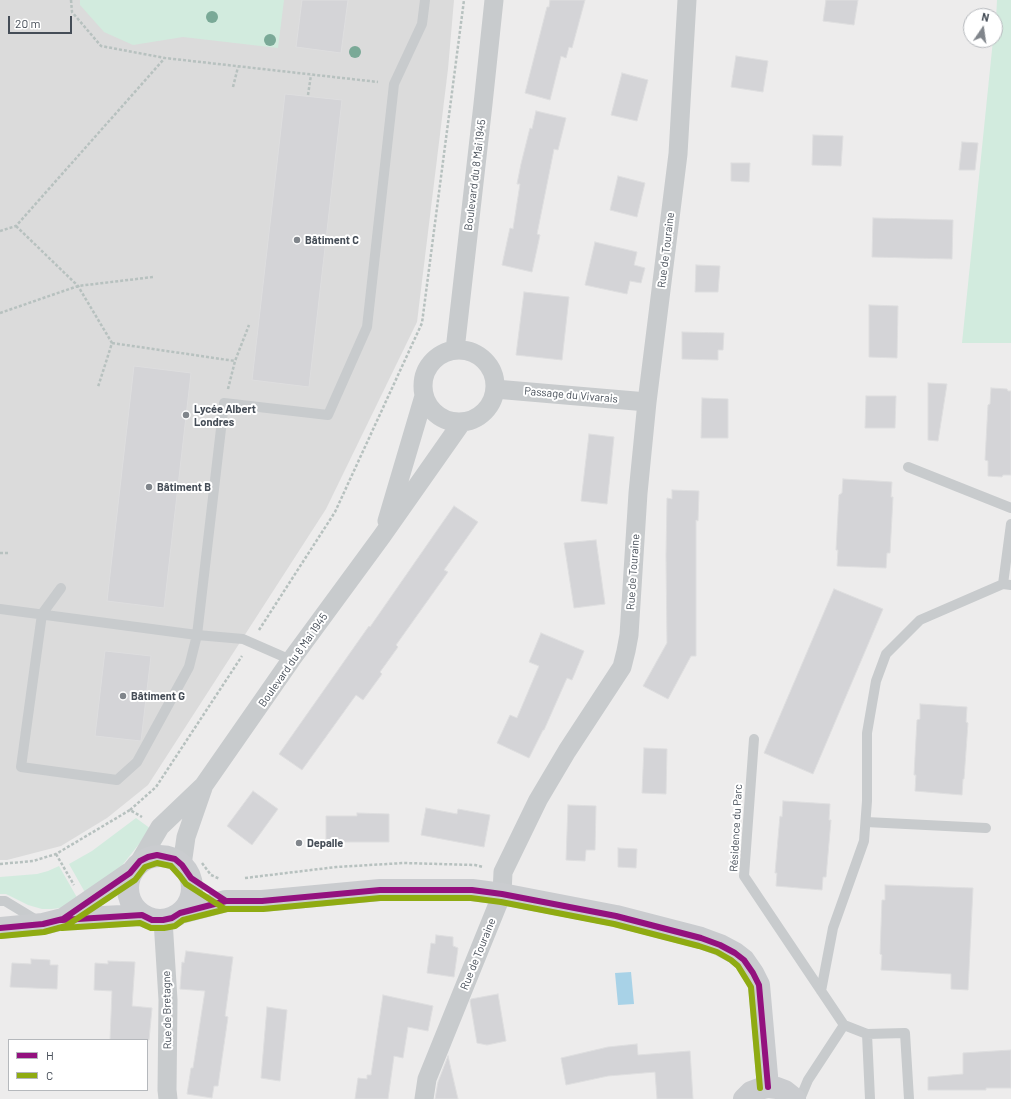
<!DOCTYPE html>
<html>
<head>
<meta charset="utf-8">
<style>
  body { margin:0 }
  #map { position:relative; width:1011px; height:1099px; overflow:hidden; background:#edecec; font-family:Barlow,sans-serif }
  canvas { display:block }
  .legend { position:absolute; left:8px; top:1039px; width:140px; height:52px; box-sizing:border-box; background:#fff; border:1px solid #b5b8bc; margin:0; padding:5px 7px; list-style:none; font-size:12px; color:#454d57 }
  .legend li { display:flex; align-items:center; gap:8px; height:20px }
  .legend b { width:20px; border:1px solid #b5b8bc }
  .north { position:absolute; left:963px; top:8px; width:40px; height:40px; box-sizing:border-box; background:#fff; border:1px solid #b5b8bc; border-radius:50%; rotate:13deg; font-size:11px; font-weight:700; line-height:16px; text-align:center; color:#454d57 }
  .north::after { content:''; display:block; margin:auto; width:14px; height:18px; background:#80858b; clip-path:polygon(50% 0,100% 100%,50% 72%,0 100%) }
  .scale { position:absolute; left:8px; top:16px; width:64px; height:18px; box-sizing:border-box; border:2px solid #454d57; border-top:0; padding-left:5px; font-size:12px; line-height:14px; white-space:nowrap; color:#454d57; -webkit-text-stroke:3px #fff; paint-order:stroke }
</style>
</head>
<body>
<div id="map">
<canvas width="1011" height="1099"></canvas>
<ul class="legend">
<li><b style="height:5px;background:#93117e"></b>H</li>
<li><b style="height:5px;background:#8fab12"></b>C</li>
</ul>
<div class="north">N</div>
<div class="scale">20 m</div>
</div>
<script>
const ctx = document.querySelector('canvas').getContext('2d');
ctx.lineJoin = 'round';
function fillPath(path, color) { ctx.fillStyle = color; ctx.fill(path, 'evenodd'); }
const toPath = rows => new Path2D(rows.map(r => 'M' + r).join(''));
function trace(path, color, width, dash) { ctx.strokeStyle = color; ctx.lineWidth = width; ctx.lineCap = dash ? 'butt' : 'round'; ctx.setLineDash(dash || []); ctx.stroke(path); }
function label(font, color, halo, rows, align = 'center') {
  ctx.font = font + ' Barlow,sans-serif'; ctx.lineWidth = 4; ctx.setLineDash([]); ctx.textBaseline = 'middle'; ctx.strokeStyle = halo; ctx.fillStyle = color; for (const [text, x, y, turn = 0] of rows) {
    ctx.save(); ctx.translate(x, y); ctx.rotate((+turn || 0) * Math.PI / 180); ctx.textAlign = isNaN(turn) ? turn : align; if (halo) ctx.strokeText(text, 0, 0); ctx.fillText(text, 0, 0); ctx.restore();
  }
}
const education = toPath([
  [0,0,454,0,448,69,417,322,326,509,148,785,107,818,61,846,7,860,0,860]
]);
const green = toPath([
  [80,0,284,0,278,48,183,37,133,45,104,32,80,5],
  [997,0,1011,0,1011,343,962,343,993,40,995,40],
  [136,818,151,829,120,868,87,896,69,864,92,851],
  [59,866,79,901,67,907,52,909,42,909,28,905,6,894,0,894,0,877,37,874,48,871]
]);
const water = toPath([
  [631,972,634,1004,618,1005,615,973]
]);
const building = toPath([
  [302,0,348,0,341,53,296,47,302,0],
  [550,0,585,0,572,48,569,47,566,58,561,56,550,100,525,93,547,7,549,7,550,0],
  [826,0,858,0,854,25,823,21,826,0],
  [736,56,768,61,763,92,731,87,736,56],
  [622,73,648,80,637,121,611,115,622,73],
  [285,94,342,100,309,387,252,380,285,94],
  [536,111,566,118,558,150,554,149,537,234,540,235,532,272,502,265,510,228,513,229,520,184,517,184,521,164,530,128,532,129,536,111],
  [813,135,843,136,841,166,812,165,813,135],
  [962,142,978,143,975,170,959,170,962,142],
  [731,163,750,163,749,182,731,181,731,163],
  [618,176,645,183,637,217,610,210,618,176],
  [873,218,953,220,952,259,872,257,873,218],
  [595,242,637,252,634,265,645,268,641,283,630,281,627,294,585,285,595,242],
  [696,265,720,266,718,292,695,292,696,265],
  [524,292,569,297,562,360,516,355,524,292],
  [869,305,898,306,897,358,869,357,869,305],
  [682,332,724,333,723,350,718,350,718,360,682,359,682,332],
  [134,366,191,373,164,608,107,601,134,366],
  [928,383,947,384,938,441,928,440,928,383],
  [991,388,1007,389,1008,391,1011,391,1011,475,1003,475,1002,477,988,476,988,461,985,460,988,405,990,404,991,388],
  [866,396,896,396,895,428,865,428,866,396],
  [702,398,728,399,728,438,701,438,702,398],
  [589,434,614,437,607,504,581,501,589,434],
  [843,479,892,482,891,497,893,497,890,553,887,553,886,568,837,566,838,550,836,550,839,495,842,493,843,479],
  [672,490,699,491,698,521,696,520,696,656,691,656,668,699,643,686,667,643,666,556,667,498,672,499,672,490],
  [454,506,478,522,444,570,448,572,396,645,398,647,380,672,382,674,363,700,356,695,302,770,279,754,369,626,370,627,454,506],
  [596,540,605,604,574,608,564,543,596,540],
  [834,589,883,609,813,774,764,753,834,589],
  [541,633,584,651,572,680,567,678,544,730,543,730,529,758,497,743,510,715,517,718,539,666,529,662,541,633],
  [105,651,151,656,141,741,95,736,105,651],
  [920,704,967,707,966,722,968,723,964,779,963,779,962,795,915,791,916,775,914,775,917,720,920,719,920,704],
  [644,748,667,749,666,794,642,793,644,748],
  [253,791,278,809,252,845,227,826,253,791],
  [783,801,830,804,829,820,831,820,826,877,823,877,822,890,776,886,777,873,775,873,780,816,782,817,783,801],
  [568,805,596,806,595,850,586,850,585,861,566,860,568,805],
  [426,808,457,814,458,809,490,815,484,847,421,835,426,808],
  [357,813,389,814,389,842,326,842,326,816,357,816,357,813],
  [618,848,637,849,636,868,618,867,618,848],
  [885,885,973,888,968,990,951,989,951,974,881,970,882,955,880,954,882,900,885,900,885,885],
  [436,935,453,937,453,946,458,948,454,977,427,973,431,943,435,944,436,935],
  [186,951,233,957,225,1016,228,1017,220,1072,218,1086,214,1086,212,1098,187,1094,191,1068,193,1068,205,991,180,989,182,962,184,963,186,951],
  [31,959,50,960,50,965,58,965,57,989,10,987,12,963,31,964,31,959],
  [108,961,135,962,132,1006,152,1008,149,1040,110,1040,112,991,94,990,95,963,108,964,108,961],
  [498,994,506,1041,487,1045,477,1043,470,1001,471,999,498,994],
  [383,995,433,1006,428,1031,408,1027,403,1058,394,1056,388,1099,355,1099,358,1078,367,1079,367,1075,371,1075,383,995],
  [267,1007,287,1010,280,1081,261,1078,267,1007],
  [637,1044,638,1055,690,1051,693,1099,657,1099,655,1072,608,1076,566,1085,561,1058,608,1047,637,1044],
  [1011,1050,1011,1088,986,1088,986,1090,928,1090,928,1077,963,1074,963,1053,1011,1050],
  [448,1056,458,1099,435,1099,438,1082,448,1056]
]);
const path = toPath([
  [71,0,72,12,101,46,165,58,378,82],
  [233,87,238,67],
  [308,95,311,75],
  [16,226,78,286,112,343,98,387],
  [0,231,16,226,164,59],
  [0,313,78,286,153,277],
  [112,343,235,361],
  [228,389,235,361,249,325],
  [0,553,9,553],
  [259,630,335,512,422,323,464,0],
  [130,810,156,787,242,656],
  [56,854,74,885],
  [202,863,211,875,220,879],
  [0,864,33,861,56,854,130,810,142,817],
  [245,878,336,867,404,863,475,865,483,867]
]);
const lane = toPath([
  [908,467,1011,508],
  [1003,584,1011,524],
  [61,588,42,614,21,767,117,780,137,762,189,667,197,635,224,403,328,415,367,327,394,84,422,24,425,0],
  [0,609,197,635,243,639,291,660],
  [754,739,744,876,844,1025,867,1034,905,1033,909,1099],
  [866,822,986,828],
  [0,901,5,901,38,921],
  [821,991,833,928,864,841,867,801,867,733,876,681,886,654,920,620,1003,584,1011,585],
  [867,1034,870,1099],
  [800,1099,808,1080,844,1025]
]);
const street = toPath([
  [455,350,483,104,494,0],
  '423 386a36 36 0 1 1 72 0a36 36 0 1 1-72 0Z',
  [495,389,647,402],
  [387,521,424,396],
  [140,861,160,827,204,785,291,660,382,536,462,422],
  [182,865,186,837,203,788],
  [163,920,168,1000,167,1090,168,1099],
  [424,1099,427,1079,502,894,503,872,538,800,567,751,622,667,626,651,629,635,638,493,647,402,678,154,687,0]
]);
const secondary = toPath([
  '128 888a32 32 0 1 1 64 0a32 32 0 1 1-64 0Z',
  [180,913,226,901,262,901,380,890,472,890,502,894,616,916,701,938,720,945,735,953,744,960,753,973,759,985,768,1087],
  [63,919,130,873],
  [0,928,43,924,63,919,142,915],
  [744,1099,751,1092,759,1089,768,1087,777,1088,785,1091,795,1099]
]);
const bus1 = toPath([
  [62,920,142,915,152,920,163,920,172,918,180,913,226,901,249,901],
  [0,928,43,924,63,919,130,873,140,861,148,857,157,855,175,859,182,865,191,878,226,901,262,901,380,890,472,890,502,894,616,916,701,938,720,945,735,953,744,960,753,973,759,985,768,1087]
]);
const bus2 = toPath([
  [62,928,140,923,151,928,164,928,175,926,183,920,227,909,249,909],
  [1,936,44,932,66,926,135,880,145,867,157,863,171,866,180,876,186,884,225,909,263,909,380,898,471,898,501,902,614,924,699,946,717,952,731,960,738,966,751,987,760,1088]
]);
const trees = [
  [212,17],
  [270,40],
  [355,52]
];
const markers = [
  [297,240,4,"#80858b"],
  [186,415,4,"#80858b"],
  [149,487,4,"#80858b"],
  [123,696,4,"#80858b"],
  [299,843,4,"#80858b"]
];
const streetNames = [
  ["Boulevard du 8 Mai 1945",475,175,-83],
  ["Rue de Touraine",666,250,-83],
  ["Passage du Vivarais",571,395,5],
  ["Rue de Touraine",633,572,-86],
  ["Boulevard du 8 Mai 1945",293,660,-55],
  ["Résidence du Parc",736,828,-87],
  ["Rue de Touraine",478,954,-68],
  ["Rue de Bretagne",167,1010,-91]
];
const poiNames = [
  ["Bâtiment C",305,240],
  ["Lycée Albert",194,409],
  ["Londres",194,422],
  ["Bâtiment B",157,487],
  ["Bâtiment G",131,696],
  ["Depalle",307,843]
];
fillPath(education, '#dbdbdb');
fillPath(green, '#d2ebde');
fillPath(water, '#a8d2e7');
fillPath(building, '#d4d4d7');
trace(building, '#dededf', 1);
trace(path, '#b7c1bf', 2.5, [3, 2]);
trace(lane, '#c8cbcd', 10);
trace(street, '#c8cbcd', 19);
trace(secondary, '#cacccf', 22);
trace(bus1, '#93117e', 6);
trace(bus2, '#8fab12', 6);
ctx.fillStyle = '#7aa997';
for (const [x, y] of trees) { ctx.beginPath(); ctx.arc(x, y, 6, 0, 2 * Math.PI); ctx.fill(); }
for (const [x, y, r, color] of markers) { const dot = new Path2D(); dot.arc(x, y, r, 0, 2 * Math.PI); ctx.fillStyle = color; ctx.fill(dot); trace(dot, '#fff', 1.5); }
label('11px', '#454d57', '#fff', streetNames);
label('bold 11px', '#454d57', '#fff', poiNames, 'left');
</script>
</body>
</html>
